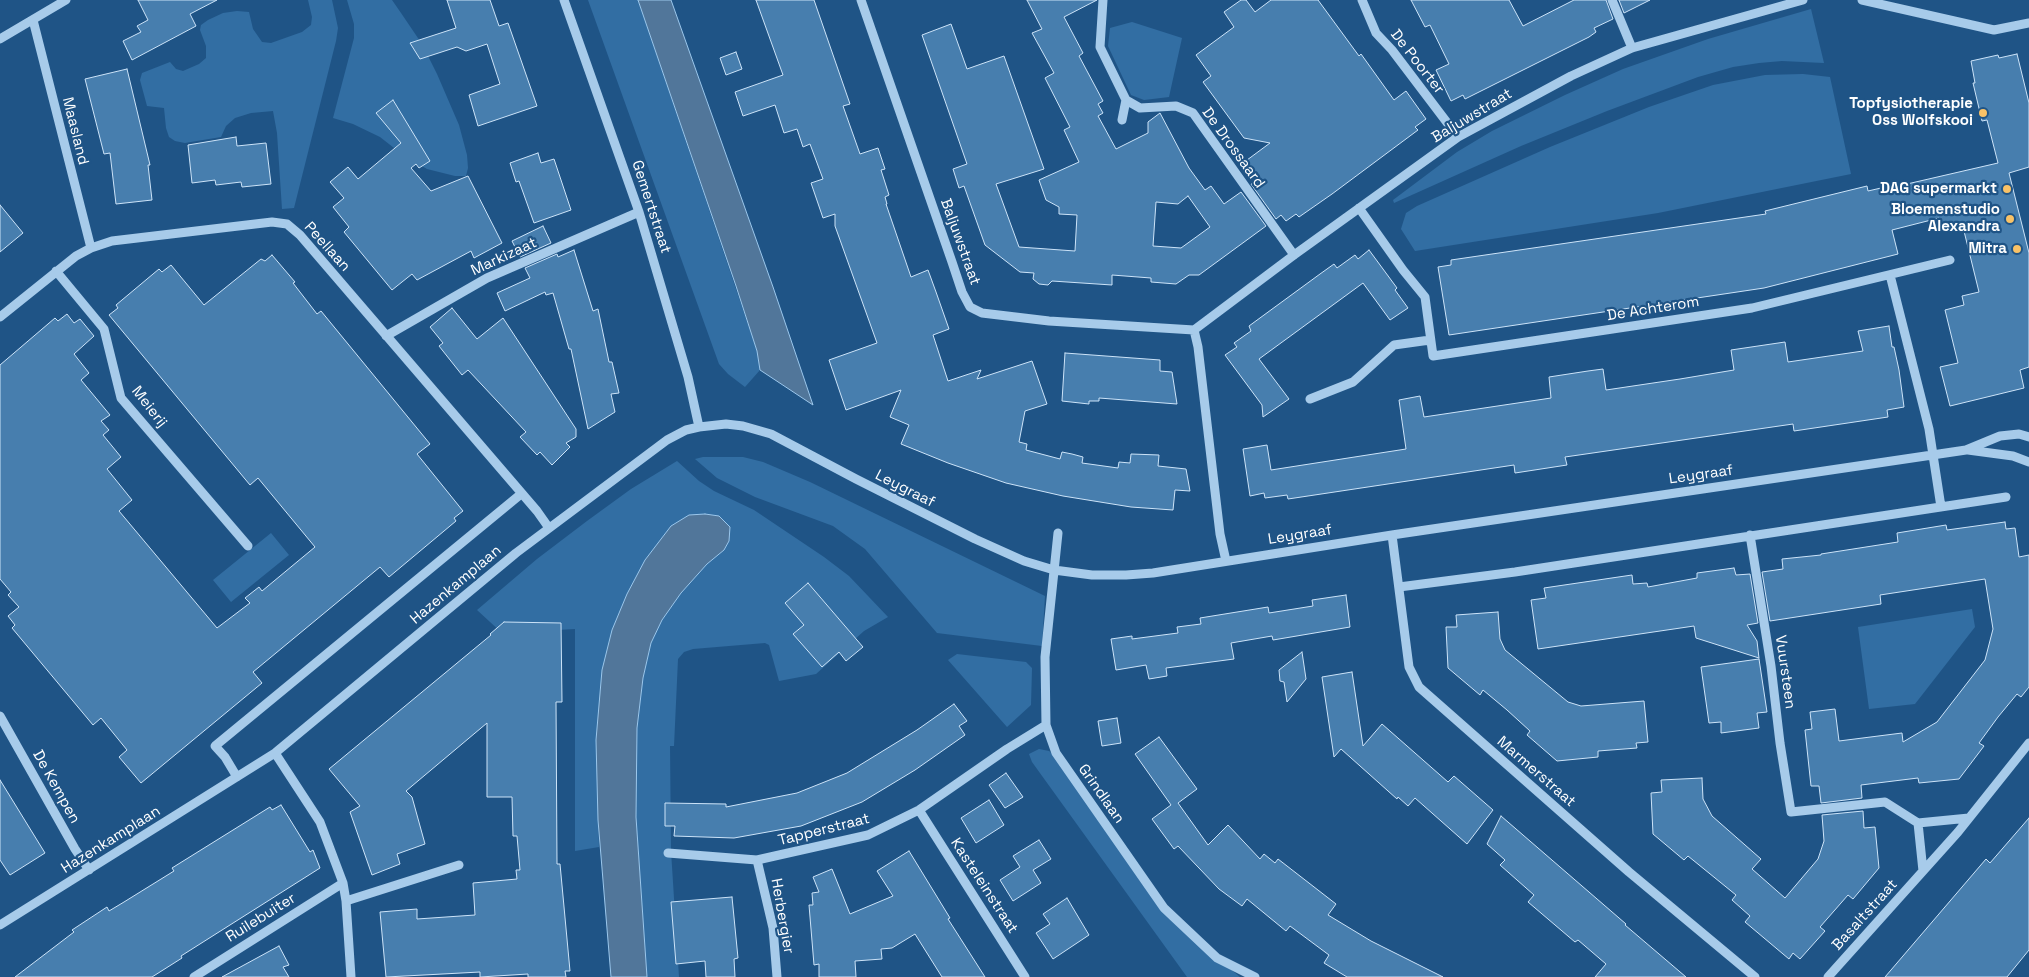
<!DOCTYPE html>
<html>
<head>
<meta charset="utf-8">
<style>
  body { margin:0 }
  canvas { display:block; background:#1f5486 }
</style>
</head>
<body>
<canvas width="2029" height="977"></canvas>
<script>
const ctx = document.querySelector('canvas').getContext('2d');
ctx.lineJoin = 'round';
function fillPath(path, color) { ctx.fillStyle = color; ctx.fill(path, 'evenodd'); }
const toPath = rows => new Path2D(rows.map(r => 'M' + r).join(''));
function trace(path, color, width, dash) { ctx.strokeStyle = color; ctx.lineWidth = width; ctx.lineCap = dash ? 'butt' : 'round'; ctx.setLineDash(dash || []); ctx.stroke(path); }
function label(font, color, halo, rows, align = 'center') {
  ctx.font = font + ' "Space Grotesk",sans-serif'; ctx.lineWidth = 4.5; ctx.setLineDash([]); ctx.textBaseline = 'middle'; ctx.strokeStyle = halo; ctx.fillStyle = color; for (const [text, x, y, turn = 0] of rows) {
    ctx.save(); ctx.translate(x, y); ctx.rotate((+turn || 0) * Math.PI / 180); ctx.textAlign = isNaN(turn) ? turn : align; if (halo) ctx.strokeText(text, 0, 0); ctx.fillText(text, 0, 0); ctx.restore();
  }
}
const green = toPath([
  [308,0,332,0,338,28,336,41,294,208,282,209,277,133,273,111,251,113,235,118,226,126,221,137,185,143,175,141,169,137,166,128,164,108,147,106,140,80,142,73,170,62,176,69,183,71,199,64,206,58,206,46,200,30,201,25,208,20,223,13,237,11,249,12,253,29,262,42,271,43,302,32,311,25,312,17],
  [347,0,392,0,401,13,422,44,437,74,459,125,467,155,468,168,466,176,455,176,427,169,403,155,380,137,353,124,333,118,354,38,354,24],
  [588,0,638,0,757,351,760,370,745,387,728,374,719,364],
  [1811,9,1824,63,1782,61,1759,63,1733,67,1698,77,1607,111,1521,146,1394,203,1393,200,1457,152,1492,131,1565,95,1623,69,1708,39],
  [1132,22,1182,38,1169,97,1144,100,1131,95,1108,46,1110,28],
  [1803,74,1830,77,1851,174,1658,213,1415,251,1401,229,1406,213,1417,206,1550,147,1649,107,1713,85,1765,75],
  [703,457,743,457,763,462,810,482,1045,596,1042,646,937,633,865,549,833,526,755,497,717,478,695,459],
  [677,461,699,481,714,491,754,510,824,557,849,576,888,617,864,631,816,674,779,681,769,645,765,643,693,649,684,652,678,659,674,746,670,746,671,851,679,977,647,977,636,817,637,728,643,678,651,643,662,620,681,593,707,564,724,550,689,515,671,526,645,560,612,630,602,670,596,740,599,847,575,851,575,629,502,633,477,610,537,559,587,521,631,489],
  [271,533,289,555,231,602,213,580],
  [1972,609,1975,627,1915,704,1869,709,1858,627],
  [957,654,1026,662,1032,668,1031,705,1007,727,948,660],
  [1039,749,1049,751,1057,757,1132,867,1197,941,1240,977,1187,977,1032,762,1029,754]
]);
const water = toPath([
  [638,0,671,0,773,287,813,405,760,370,757,351,736,286,638,0],
  [705,514,719,516,730,527,729,541,724,550,707,564,681,593,662,620,651,643,643,678,637,728,636,817,647,977,611,977,598,820,596,740,602,670,612,630,627,594,645,560,671,526,689,515,705,514]
]);
const building = toPath([
  [138,0,217,0,190,14,196,26,132,60,123,41,141,32,137,26,148,20,138,0],
  [447,0,490,0,499,26,508,23,537,106,478,126,469,95,500,84,487,44,466,51,457,47,420,59,410,43,456,28,447,0],
  [756,0,814,0,850,104,843,106,860,154,878,148,885,169,881,170,889,195,885,197,887,204,886,204,911,277,928,270,936,292,949,329,933,335,948,381,981,370,977,379,1032,361,1047,404,1025,411,1019,442,1027,444,1026,450,1060,459,1062,452,1072,454,1083,457,1082,463,1118,468,1119,462,1130,463,1131,454,1159,455,1158,466,1186,469,1190,491,1175,490,1173,510,1131,507,1063,496,1006,483,948,463,901,444,909,425,890,417,901,390,846,410,829,360,877,343,835,226,835,214,823,218,811,183,823,179,810,144,803,147,797,129,784,133,775,105,743,116,735,92,783,75,756,0],
  [1027,0,1097,0,1064,17,1083,53,1079,56,1103,101,1098,104,1103,113,1098,116,1116,149,1148,133,1148,122,1160,113,1189,168,1205,190,1211,186,1224,204,1241,192,1266,226,1199,275,1189,275,1176,284,1151,282,1151,278,1112,275,1112,285,1052,281,1048,285,1039,284,1033,279,1034,273,1020,272,985,245,964,186,959,188,953,169,967,164,922,35,951,24,967,69,1004,56,1044,169,996,184,1019,247,1075,251,1077,215,1059,214,1059,207,1046,200,1039,180,1079,162,1064,130,1070,127,1045,78,1054,73,1032,33,1042,29,1027,0],
  [1188,196,1210,227,1181,248,1153,246,1156,202,1178,204,1188,196],
  [1241,0,1246,0,1255,12,1271,0,1318,0,1359,56,1361,54,1394,100,1406,91,1426,119,1415,127,1418,130,1332,194,1299,217,1296,214,1286,221,1281,215,1276,219,1251,184,1256,181,1243,163,1270,143,1244,138,1203,82,1211,76,1196,55,1234,27,1224,12,1241,0],
  [1411,0,1509,0,1523,26,1574,0,1606,0,1613,19,1594,28,1596,32,1589,37,1465,99,1463,95,1451,101,1436,70,1449,64,1430,25,1425,27,1411,0],
  [1619,0,1650,0,1624,13,1619,0],
  [736,52,742,69,726,75,720,58,736,52],
  [2017,54,2029,103,2029,167,2009,173,2029,253,2029,367,2020,370,2024,388,1950,406,1940,367,1958,363,1945,310,1964,305,1962,296,1979,292,1962,223,1942,228,1939,218,1892,230,1898,254,1764,288,1449,335,1438,267,1451,265,1451,260,1766,214,1765,211,1867,186,1868,191,1881,188,1881,190,1998,163,1987,120,1982,121,1973,83,1975,83,1971,61,1998,55,1999,58,2017,54],
  [127,69,150,165,148,165,152,200,116,204,110,153,104,154,85,79,127,69],
  [393,100,430,161,419,168,416,164,411,168,431,191,468,176,502,243,474,258,471,251,417,280,412,274,392,290,344,232,349,227,333,207,344,198,330,182,348,167,358,179,401,143,376,113,393,100],
  [236,137,237,146,266,143,271,184,242,187,241,182,216,185,215,180,192,183,188,145,236,137],
  [538,153,541,163,554,159,571,210,534,223,519,181,516,182,510,163,538,153],
  [0,205,23,233,0,252,0,205],
  [543,226,551,243,520,257,512,241,543,226],
  [574,250,593,311,598,309,609,362,612,362,619,393,611,394,615,412,588,429,571,349,569,349,553,293,546,295,545,292,505,311,497,293,530,278,525,268,557,254,558,257,574,250],
  [1369,250,1397,288,1395,290,1408,308,1390,320,1363,283,1259,359,1289,399,1263,417,1262,405,1225,355,1237,347,1234,343,1251,331,1249,326,1320,274,1334,264,1337,268,1355,255,1358,259,1369,250],
  [272,255,295,282,293,283,317,314,321,311,430,444,417,454,463,511,454,518,456,521,389,577,380,567,253,672,262,683,141,783,119,757,127,750,101,718,93,725,12,628,15,625,8,616,19,607,8,595,11,592,0,579,0,365,55,318,58,321,67,314,74,323,80,319,94,336,74,354,89,373,81,380,110,415,101,421,109,430,103,435,121,457,107,469,132,500,119,511,217,628,250,603,245,598,259,587,262,591,315,547,258,478,250,485,109,315,118,308,116,305,159,269,162,272,171,265,204,305,261,259,265,261,272,255],
  [452,308,477,339,503,318,576,429,576,437,566,443,570,447,552,465,540,452,537,455,520,437,526,432,468,370,462,375,439,346,443,343,430,327,452,308],
  [1889,326,1892,347,1894,347,1899,370,1904,407,1887,410,1888,417,1794,431,1793,424,1565,457,1567,465,1515,473,1514,465,1288,499,1287,495,1265,498,1264,493,1250,496,1243,449,1267,445,1271,470,1406,449,1399,400,1420,396,1424,417,1551,398,1549,377,1588,371,1603,369,1606,390,1680,379,1734,370,1731,350,1785,342,1788,362,1863,351,1858,331,1889,326],
  [1065,353,1160,360,1160,371,1172,372,1177,404,1099,398,1099,401,1089,401,1089,404,1062,401,1065,353],
  [2005,522,2006,529,2015,528,2019,557,2029,555,2029,687,2021,697,2017,694,1998,717,1979,743,1984,746,1959,779,1919,783,1918,778,1861,785,1862,798,1821,803,1819,786,1811,786,1805,730,1812,729,1810,712,1835,709,1839,741,1902,733,1903,742,1937,722,1985,660,1993,629,1985,579,1880,595,1881,604,1770,621,1762,572,1783,569,1782,559,1821,555,1821,554,1898,542,1897,533,1946,525,1947,530,2005,522],
  [1734,568,1736,575,1750,574,1758,623,1747,625,1757,641,1759,658,1696,638,1694,626,1538,649,1531,600,1546,598,1544,588,1632,575,1633,584,1647,583,1648,587,1697,578,1697,573,1734,568],
  [808,583,863,647,846,661,839,652,822,667,793,634,804,625,785,603,808,583],
  [1346,595,1350,627,1273,640,1272,636,1231,643,1234,659,1166,668,1167,676,1149,679,1146,665,1116,670,1111,639,1132,636,1132,639,1178,633,1177,627,1201,624,1200,618,1268,607,1269,613,1313,606,1312,600,1346,595],
  [1498,612,1500,639,1505,650,1568,702,1581,706,1644,701,1648,742,1636,743,1637,748,1598,751,1598,757,1557,761,1527,735,1530,731,1507,710,1483,690,1480,695,1448,668,1446,627,1457,627,1456,615,1498,612],
  [504,622,561,623,562,702,556,702,557,864,560,864,570,971,565,971,566,977,528,977,528,974,480,977,480,972,386,977,380,912,417,909,417,919,475,915,473,883,517,879,516,870,520,870,517,836,513,836,512,797,487,797,487,723,406,791,412,797,425,844,397,854,400,864,372,875,350,812,360,806,329,769,491,635,490,634,504,622],
  [1302,652,1306,679,1287,702,1284,682,1280,681,1279,670,1302,652],
  [1759,659,1767,712,1757,713,1759,728,1721,733,1721,722,1709,723,1701,667,1759,659],
  [1352,672,1363,746,1382,724,1448,782,1454,776,1493,810,1467,844,1415,798,1408,806,1398,797,1397,799,1341,749,1334,757,1322,677,1352,672],
  [954,704,967,721,959,726,965,735,915,770,862,802,801,826,734,838,674,836,675,826,665,826,665,803,726,804,726,807,797,793,847,773,917,730,954,704],
  [1117,718,1121,743,1102,746,1098,721,1117,718],
  [1159,737,1197,789,1178,803,1208,845,1228,825,1260,859,1264,854,1275,863,1278,859,1336,904,1328,915,1371,941,1443,977,1347,977,1324,963,1329,955,1290,926,1286,931,1247,899,1242,906,1219,889,1178,846,1174,849,1152,819,1171,805,1135,754,1159,737],
  [1006,773,1023,797,1005,808,989,785,1006,773],
  [1702,778,1703,799,1712,816,1761,859,1752,869,1785,898,1818,859,1824,841,1822,815,1863,811,1864,828,1875,827,1879,868,1853,899,1848,895,1820,927,1825,931,1800,959,1793,953,1789,959,1745,922,1750,916,1732,900,1736,895,1688,856,1684,860,1653,834,1651,793,1662,792,1661,780,1702,778],
  [0,780,45,853,10,875,0,860,0,780],
  [989,800,1004,825,976,843,961,818,989,800],
  [281,805,310,852,313,850,320,868,181,956,182,958,152,977,15,977,74,932,72,930,107,907,109,911,124,902,174,871,172,868,270,807,272,810,281,805],
  [1501,816,1626,924,1625,925,1686,977,1595,977,1606,964,1578,940,1575,942,1528,902,1534,895,1500,865,1505,860,1487,844,1501,816],
  [2029,818,2029,950,2007,977,1885,977,1986,859,1990,863,2029,818],
  [1039,840,1051,859,1033,870,1041,883,1013,901,1000,880,1020,867,1013,856,1039,840],
  [909,851,950,918,948,919,985,977,942,977,915,934,892,948,881,949,882,959,855,961,856,977,819,977,819,964,814,965,809,905,813,905,812,893,819,892,813,877,832,869,850,914,893,896,877,871,909,851],
  [732,897,738,958,734,959,735,977,706,977,705,961,676,964,671,902,732,897],
  [1067,898,1089,935,1053,959,1036,933,1050,924,1043,914,1067,898],
  [279,946,289,965,283,967,289,977,222,977,279,946]
]);
const minor = toPath([
  [564,0,639,212,688,377,699,427],
  [861,0,952,262,962,292,970,307,982,313,1049,321,1194,330,1294,255,1458,137,1571,76,1632,48,1803,0],
  [1103,0,1100,47,1126,100,1140,108,1176,106,1193,113,1294,255],
  [1362,0,1376,33,1392,50,1458,137],
  [1612,0,1632,48],
  [1862,0,1994,30,2029,23],
  [33,20,91,248],
  [0,39,66,0],
  [1122,120,1126,100],
  [1359,208,1403,270,1425,297,1433,356,1752,308,1950,260],
  [56,271,104,329,121,398,248,546],
  [1890,275,1929,429,1941,507],
  [0,317,76,256,91,248,112,241,272,222,287,224,300,235,537,511,549,528],
  [1194,330,1198,347,1220,534,1226,561],
  [386,336,487,278,639,212],
  [1310,399,1353,382,1394,345,1430,340],
  [1968,450,2013,456,2029,462],
  [1058,533,1045,657,1046,725,1056,753,1164,908,1217,958,1255,977],
  [1392,535,1409,667,1419,687,1629,872,1755,977],
  [1750,535,1771,666,1780,743,1791,812,1885,802,1918,823],
  [1399,587,1515,572,2006,497],
  [0,716,75,849,89,870],
  [275,753,320,822,343,883,346,901,351,977],
  [237,777,225,757,215,746,521,494],
  [919,810,1025,977],
  [668,853,757,860,868,835,919,810,1007,749,1046,725],
  [757,860,773,928,777,977],
  [1923,871,1918,823,1969,818],
  [346,901,459,865],
  [0,925,275,753,516,553,667,440,686,430,699,427,726,424,743,426,771,434,856,479,975,539,1024,561,1054,570,1092,575,1126,575,1153,573,1392,535,1966,450,2000,436,2019,434,2029,437],
  [194,977,343,883],
  [1828,977,1958,832,2029,743]
]);
const markers = [
  [1983,113,5,"#f9c267"],
  [2007,189,5,"#f9c267"],
  [2010,219,5,"#f9c267"],
  [2017,249,5,"#f9c267"]
];
const streetNames = [
  ["De Poorter",1417,62,52],
  ["Baljuwstraat",1472,116,-31],
  ["Maasland",75,131,76],
  ["De Drossaard",1233,148,54],
  ["Gemertstraat",651,207,72],
  ["Baljuwstraat",960,242,70],
  ["Peellaan",327,247,48],
  ["Markizaat",504,257,-25],
  ["De Achterom",1653,309,-9],
  ["Meierij",149,407,52],
  ["Leygraaf",1701,475,-8],
  ["Leygraaf",905,489,27],
  ["Leygraaf",1300,535,-9],
  ["Hazenkamplaan",456,585,-40],
  ["Vuursteen",1785,672,82],
  ["Marmerstraat",1536,772,41],
  ["De Kempen",56,787,61],
  ["Grindlaan",1101,794,55],
  ["Tapperstraat",824,830,-14],
  ["Hazenkamplaan",111,840,-32],
  ["Kasteleinstraat",984,886,57],
  ["Basaltstraat",1865,915,-48],
  ["Herbergier",782,916,80],
  ["Ruilebuiter",261,918,-32]
];
const poiNames = [
  ["Topfysiotherapie",1973,104],
  ["Oss Wolfskooi",1973,121],
  ["DAG supermarkt",1997,189],
  ["Bloemenstudio",2000,210],
  ["Alexandra",2000,227],
  ["Mitra",2007,249]
];
fillPath(green, '#326ea3');
fillPath(water, '#51769a');
trace(water, '#9bc7ec', 1);
fillPath(building, '#477eae');
trace(building, '#cce3f8', 1);
trace(minor, '#a7cbea', 9);
for (const [x, y, r, color] of markers) { const dot = new Path2D(); dot.arc(x, y, r, 0, 2 * Math.PI); ctx.fillStyle = color; ctx.fill(dot); trace(dot, '#1f5486', 2); }
label('15px', '#fff', '#1f5486', streetNames);
label('bold 15px', '#fff', '#1f5486', poiNames, 'right');
</script>
</body>
</html>
